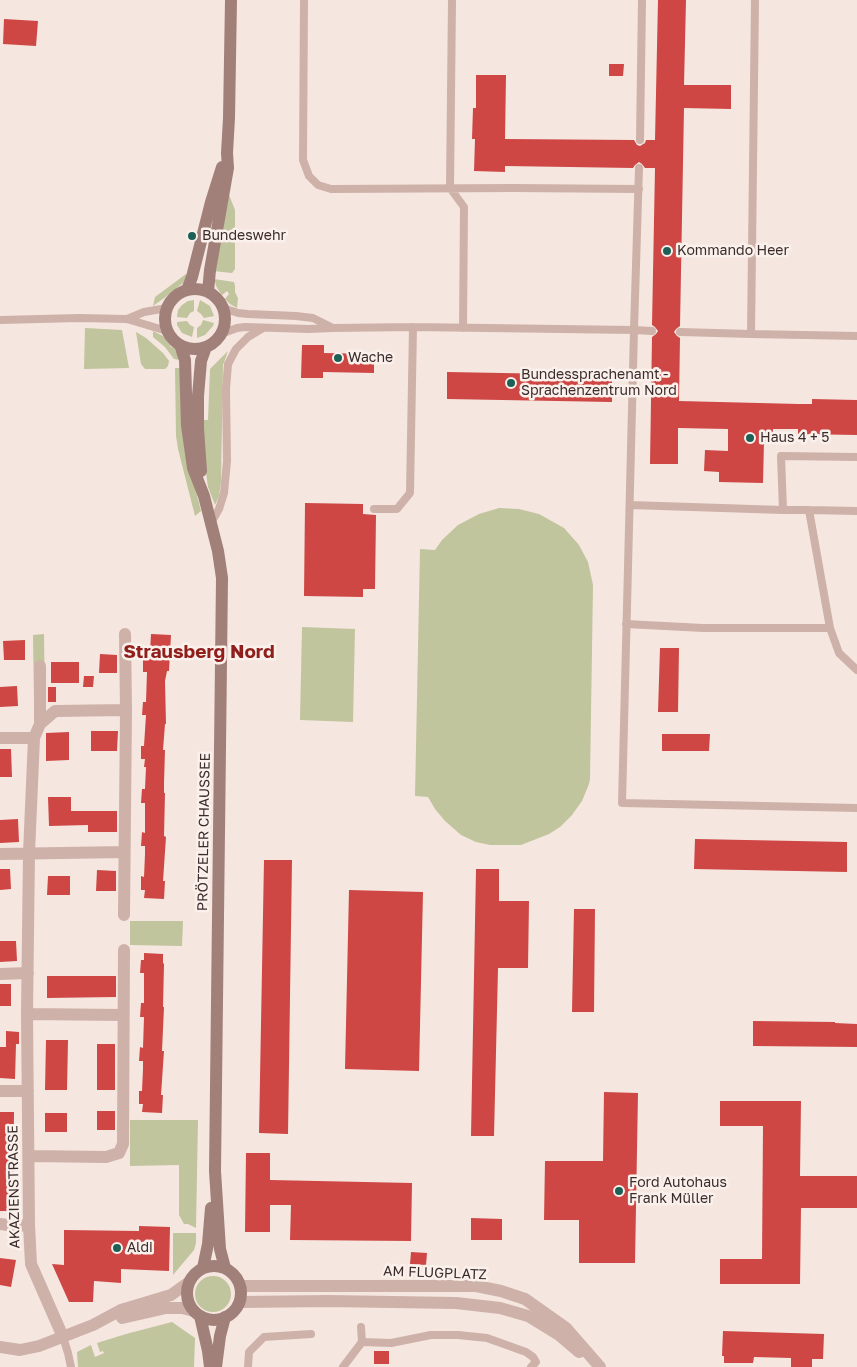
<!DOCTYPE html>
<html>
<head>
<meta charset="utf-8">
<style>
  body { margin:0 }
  canvas { display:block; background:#f5e6df }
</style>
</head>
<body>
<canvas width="857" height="1367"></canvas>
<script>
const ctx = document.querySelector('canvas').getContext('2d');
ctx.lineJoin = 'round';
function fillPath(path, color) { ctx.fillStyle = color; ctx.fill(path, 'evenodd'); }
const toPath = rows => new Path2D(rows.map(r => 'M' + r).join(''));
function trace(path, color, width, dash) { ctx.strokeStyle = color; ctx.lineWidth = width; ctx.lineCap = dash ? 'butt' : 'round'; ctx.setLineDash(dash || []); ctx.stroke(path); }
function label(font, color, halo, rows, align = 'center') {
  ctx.font = font + ' "Golos Text",sans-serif'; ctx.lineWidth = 5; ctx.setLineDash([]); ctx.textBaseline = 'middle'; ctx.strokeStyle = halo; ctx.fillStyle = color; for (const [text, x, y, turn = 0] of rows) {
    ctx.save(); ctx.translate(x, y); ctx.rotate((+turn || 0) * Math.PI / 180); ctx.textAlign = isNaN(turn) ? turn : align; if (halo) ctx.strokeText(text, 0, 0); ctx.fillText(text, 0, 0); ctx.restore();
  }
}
const green = toPath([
  [229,195,235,210,235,269,232,273,213,271],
  [186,274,187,275,183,283,167,296,153,306,155,297],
  [214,279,234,282,235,286,235,292,238,298,237,308,230,304,225,299,229,294,227,291,222,295,217,288],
  [194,300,194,311,190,313,187,318,177,317,178,310,182,305,188,301],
  [200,300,210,306,214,316,204,318,201,314,197,311],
  [203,320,214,323,213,326,205,335,197,338,197,328,201,325],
  [187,321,190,325,194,327,192,337,182,333,177,325,177,322],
  [85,328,122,330,129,368,84,369],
  [153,331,163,336,171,347,174,348,180,360,174,359,165,347,153,337],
  [136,332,146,338,163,353,169,361,168,366,165,369,145,369,141,364],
  [228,351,223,365,221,482,219,496,215,505,208,487,205,466,202,420,208,420,210,369],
  [175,368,181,368,192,476,201,511,195,516,178,449,176,436],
  [499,508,519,509,539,514,564,528,579,545,588,562,593,585,590,779,589,784,582,801,572,815,560,827,549,834,521,845,490,845,476,842,461,835,445,821,435,809,428,797,415,796,420,549,435,550,442,540,458,525,479,514],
  [302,627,355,629,353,722,300,720],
  [44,634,45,702,34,702,33,635],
  [130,921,183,921,182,946,130,945],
  [130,1120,198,1120,196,1228,188,1224,184,1224,179,1215,179,1165,130,1166],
  [173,1233,196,1233,196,1243,194,1250,173,1275],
  '195 1294a18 18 0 1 1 36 0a18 18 0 1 1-36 0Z',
  [172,1322,195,1338,194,1367,78,1367,77,1352,91,1345,95,1357,104,1353,103,1351,100,1352,97,1343,126,1334]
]);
const building = toPath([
  [658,0,686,0,684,85,731,85,731,109,684,108,680,326,676,329,674,332,677,336,680,338,679,401,799,404,812,404,812,399,857,400,857,435,798,434,798,429,773,429,772,442,764,441,763,483,719,482,719,472,704,471,705,450,728,451,728,429,678,428,678,464,650,464,652,337,656,334,658,331,655,327,652,325,655,168,645,168,642,164,639,162,635,165,633,168,505,166,505,172,474,171,475,139,472,139,473,108,476,108,476,75,506,75,505,139,634,140,637,145,640,146,645,143,646,140,655,140],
  [4,19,38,21,36,46,3,44],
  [609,64,624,64,623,76,609,76],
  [302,345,324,345,324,353,374,354,374,373,323,372,323,378,301,378],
  [447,372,612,375,612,402,447,399],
  [305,503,363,504,363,514,376,515,375,589,363,589,363,597,304,596],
  [151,634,171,635,169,671,167,671,165,681,166,724,165,724,163,750,165,750,164,783,164,793,165,793,164,836,166,837,163,881,165,881,164,899,144,898,145,890,141,890,141,876,144,877,145,854,145,846,141,846,142,832,145,833,145,803,141,803,142,789,145,789,146,767,144,767,145,759,141,759,141,746,144,746,146,715,142,715,143,702,146,702,147,672,143,672,143,658,146,658,146,652,150,652],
  [25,640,25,660,4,660,3,641],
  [660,648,679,648,678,712,658,712],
  [100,654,117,655,117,673,99,673],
  [51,662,79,662,79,683,51,683],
  [84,676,94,676,93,687,83,687],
  [17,686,18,706,0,707,0,687],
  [48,687,56,687,56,702,48,702],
  [91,731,118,731,117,751,91,751],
  [69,732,69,760,46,761,46,733],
  [662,734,710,734,709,751,662,751],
  [0,749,11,749,12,777,0,777],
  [48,797,71,797,71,811,117,811,117,832,88,832,88,825,49,826],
  [18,819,19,842,0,843,0,820],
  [695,839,847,842,847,872,694,869],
  [264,860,292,860,288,1134,259,1133],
  [0,869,10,869,11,889,0,890],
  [476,869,499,869,499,901,529,901,528,968,498,968,494,1136,471,1136],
  [97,870,116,871,116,891,96,891],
  [48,876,70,876,70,895,47,895],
  [349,890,423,892,419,1071,345,1069],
  [574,909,595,909,594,1012,572,1012],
  [0,941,16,941,17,961,0,962],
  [144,953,163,954,163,963,164,964,163,1007,164,1007,162,1051,164,1051,161,1095,163,1095,162,1113,142,1112,143,1104,139,1104,139,1091,142,1091,143,1069,143,1061,139,1061,140,1047,143,1048,144,1017,140,1017,141,1003,144,1003,144,973,140,973,141,960,144,960],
  [47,976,116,976,116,997,47,998],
  [0,984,11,984,11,1006,0,1006],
  [753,1021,835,1022,835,1023,857,1024,857,1047,753,1046],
  [6,1031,19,1032,19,1044,16,1044,15,1079,0,1078,0,1047,6,1047],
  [46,1040,68,1040,67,1090,45,1090],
  [97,1044,115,1044,115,1090,97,1090],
  [604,1092,638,1093,635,1263,579,1263,579,1220,544,1220,545,1161,603,1161],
  [720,1101,801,1101,800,1176,857,1176,857,1208,801,1208,800,1284,720,1284,720,1259,762,1259,763,1126,720,1126],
  [97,1111,115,1111,115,1130,97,1130],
  [0,1112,14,1112,13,1211,0,1211],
  [45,1113,67,1113,67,1132,45,1132],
  [246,1153,270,1153,270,1180,412,1183,411,1241,290,1240,291,1205,270,1205,270,1232,245,1232],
  [471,1218,502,1219,502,1240,471,1240],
  [139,1226,170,1227,169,1271,121,1269,121,1283,94,1281,93,1302,69,1302,52,1264,64,1265,64,1230,139,1231],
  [411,1252,427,1253,426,1265,410,1264],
  [0,1258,16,1260,11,1287,0,1285],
  [723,1331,824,1334,823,1359,812,1359,812,1367,791,1367,791,1358,754,1357,753,1363,724,1363,724,1356,722,1356],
  [374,1351,389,1351,389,1364,374,1364]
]);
const service = toPath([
  [304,0,303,160,309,176,318,185,331,189,513,188,639,189],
  [452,0,450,188,464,207,463,328],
  [755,0,751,334,857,336],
  [640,140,642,0],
  [223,308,238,313,248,314,296,316,313,318,331,327],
  [127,319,144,312,167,308],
  [0,320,79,318,127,319,167,331],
  [652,331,634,330,622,803,857,808],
  [680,332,751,334],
  [221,334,237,328,245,327,308,329,333,328,413,327,634,330,639,168],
  [630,505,783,510,809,510,857,511],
  [374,509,397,509,410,493,413,327],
  [783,510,781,456,857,457],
  [809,510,830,628,839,653,857,670],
  [211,523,219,509,224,493,227,461,226,389,228,364,236,349,248,337,263,328],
  [626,624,703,628,830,628],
  [361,1327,362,1342,391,1343,431,1335,458,1335,487,1338,526,1352,533,1357,536,1362,531,1367],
  [63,1337,68,1353,71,1367],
  [248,1367,249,1352,264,1337,311,1334],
  [343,1367,362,1342]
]);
const minor = toPath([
  [125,634,126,710],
  [40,666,40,724,34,738,29,853,27,1014,29,1225,31,1264,63,1337],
  [40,724,55,711,126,710,124,915],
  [0,738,34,738],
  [0,854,124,852],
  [0,974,28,973],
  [27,1014,123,1015],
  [0,1091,28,1091],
  [29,1156,106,1157,119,1153,123,1144,124,950],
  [0,1224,14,1226,29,1225],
  [122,1318,166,1308,182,1308,194,1311],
  [0,1347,20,1350,39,1346,93,1325,121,1310,171,1295,189,1282]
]);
const tertiary = toPath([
  [240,1286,476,1286,501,1291,525,1299,566,1328,600,1367],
  [240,1302,328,1301,456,1303,500,1308,528,1316,559,1335,579,1352]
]);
const secondary = toPath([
  '165 319a30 30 0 1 1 60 0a30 30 0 1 1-60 0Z',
  [187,290,192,277,211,202,222,167],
  [208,292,210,270,228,168,227,153,229,118,231,0],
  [180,345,185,360,187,426,193,468,204,496,218,551,222,578,215,1171,220,1249,225,1268],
  [201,471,198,428,198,396,201,361,206,347],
  '187 1293a27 27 0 1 1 54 0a27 27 0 1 1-54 0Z',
  [203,1268,208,1244,211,1208],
  [200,1316,208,1351,210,1367],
  [216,1367,220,1336,225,1317]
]);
const markers = [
  [192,236,5,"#1c6056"],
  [667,251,5,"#1c6056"],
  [338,358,5,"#1c6056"],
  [511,383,5,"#1c6056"],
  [750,438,5,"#1c6056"],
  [619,1191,5,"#1c6056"],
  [117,1248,5,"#1c6056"]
];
const poiNames = [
  ["Bundeswehr",202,236],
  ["Kommando Heer",677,251],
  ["Wache",348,358],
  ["Bundessprachenamt -",521,375],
  ["Sprachenzentrum Nord",521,391],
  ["Haus 4 + 5",760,438],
  ["Ford Autohaus",629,1183],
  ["Frank Müller",629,1199],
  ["Aldi",127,1248]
];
const streetNames = [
  ["PRÖTZELER CHAUSSEE",204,832,-89],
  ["AKAZIENSTRASSE",14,1187,-91],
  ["AM FLUGPLATZ",435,1273,2]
];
const districtNames = [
  ["Strausberg Nord",199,652]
];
fillPath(green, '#c0c59d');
fillPath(building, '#ce4744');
trace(service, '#ceb2a9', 8);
trace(minor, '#ceb2a9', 12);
trace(tertiary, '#ceb2a9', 12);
trace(secondary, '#a2807a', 12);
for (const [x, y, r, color] of markers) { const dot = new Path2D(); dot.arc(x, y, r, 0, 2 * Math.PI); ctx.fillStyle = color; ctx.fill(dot); trace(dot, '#fbf1ec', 2); }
label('14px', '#3b2b2a', '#fbf1ec', poiNames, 'left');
label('14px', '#3b2b2a', '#fbf1ec', streetNames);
label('bold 19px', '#901f1c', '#fbf1ec', districtNames);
</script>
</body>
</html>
